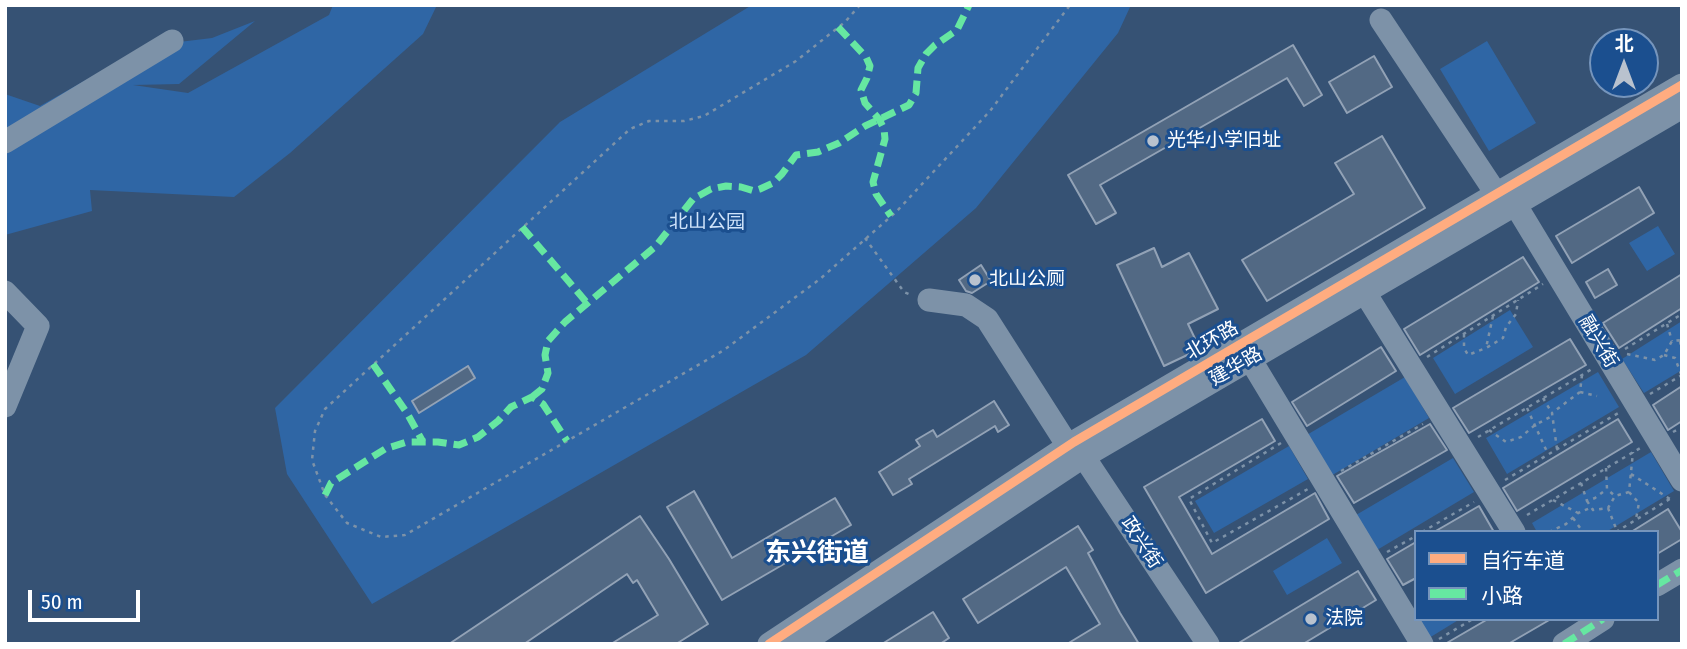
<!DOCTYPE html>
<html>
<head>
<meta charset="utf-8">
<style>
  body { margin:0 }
  #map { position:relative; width:1687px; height:649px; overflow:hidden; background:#365274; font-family:"Fira Sans Condensed","Noto Sans SC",sans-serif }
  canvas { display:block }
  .frame { position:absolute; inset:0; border:7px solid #fff; pointer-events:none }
  .legend { position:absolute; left:1414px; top:530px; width:245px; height:91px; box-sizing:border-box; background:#1b4f8f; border:2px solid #7695bc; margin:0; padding:9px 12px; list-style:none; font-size:21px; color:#fff }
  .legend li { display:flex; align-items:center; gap:14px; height:35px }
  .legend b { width:35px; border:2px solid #7695bc }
  .north { position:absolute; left:1589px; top:28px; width:70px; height:70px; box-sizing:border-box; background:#1b4f8f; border:2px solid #7695bc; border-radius:50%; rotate:0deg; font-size:19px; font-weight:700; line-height:28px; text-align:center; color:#fff }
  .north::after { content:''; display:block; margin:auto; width:24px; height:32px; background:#b9c2ce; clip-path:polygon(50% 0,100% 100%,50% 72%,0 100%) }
  .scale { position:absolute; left:28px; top:590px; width:112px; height:32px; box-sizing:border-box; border:4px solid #fff; border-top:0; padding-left:9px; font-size:21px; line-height:24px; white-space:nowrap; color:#fff; -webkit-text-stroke:5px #1b4f8f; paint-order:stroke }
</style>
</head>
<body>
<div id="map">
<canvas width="1687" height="649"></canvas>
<div class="frame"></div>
<ul class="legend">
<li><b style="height:9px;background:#ffac80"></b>自行车道</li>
<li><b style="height:9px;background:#66e7a1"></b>小路</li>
</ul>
<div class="north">北</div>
<div class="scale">50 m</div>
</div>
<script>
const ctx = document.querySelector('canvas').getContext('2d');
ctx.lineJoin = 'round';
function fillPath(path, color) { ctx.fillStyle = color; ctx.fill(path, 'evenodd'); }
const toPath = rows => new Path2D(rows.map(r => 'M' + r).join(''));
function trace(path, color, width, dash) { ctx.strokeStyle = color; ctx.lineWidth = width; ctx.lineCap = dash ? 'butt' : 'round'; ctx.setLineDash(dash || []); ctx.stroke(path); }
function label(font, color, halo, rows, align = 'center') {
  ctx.font = font + ' "Fira Sans Condensed","Noto Sans SC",sans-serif'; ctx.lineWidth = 6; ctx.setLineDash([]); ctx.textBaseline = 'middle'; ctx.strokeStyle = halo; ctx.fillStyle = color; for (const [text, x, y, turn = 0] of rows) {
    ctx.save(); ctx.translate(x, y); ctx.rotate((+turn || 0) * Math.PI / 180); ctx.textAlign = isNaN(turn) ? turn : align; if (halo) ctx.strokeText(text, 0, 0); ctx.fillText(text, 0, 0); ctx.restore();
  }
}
const green = toPath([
  [333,5,437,5,423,34,290,153,234,197,90,190,92,211,5,235,5,94,40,106,146,46,212,38,255,21,179,84,133,85,188,93,329,15],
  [752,5,1131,5,1118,33,976,208,806,355,372,604,287,474,275,408,560,122],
  [1487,41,1536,123,1489,151,1440,69],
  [1658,226,1675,254,1647,271,1629,243],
  [1510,310,1533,347,1455,394,1433,358],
  [1682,321,1682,370,1644,393,1622,359],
  [1598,372,1619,407,1507,474,1486,438],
  [1405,377,1429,418,1329,477,1305,436],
  [1289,446,1308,479,1214,533,1195,501],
  [1651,452,1674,491,1606,532,1537,532,1532,523],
  [1453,458,1474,492,1377,550,1356,515],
  [1327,538,1342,563,1287,595,1273,571],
  [1419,619,1460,619,1429,638]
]);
const building = toPath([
  [1293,45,1322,95,1304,106,1287,78,1100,185,1116,213,1096,224,1068,175,1293,45],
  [1374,56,1392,87,1347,113,1329,82,1374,56],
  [1382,136,1425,208,1267,301,1242,260,1354,194,1335,163,1382,136],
  [1639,187,1654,213,1572,263,1556,236,1639,187],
  [1154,248,1162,267,1189,253,1218,309,1188,324,1200,349,1164,366,1117,265,1154,248],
  [1523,257,1539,282,1420,355,1404,329,1523,257],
  [981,265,991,281,972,293,966,291,959,280,981,265],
  [1608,269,1617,285,1595,298,1586,282,1608,269],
  [1682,274,1682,308,1619,348,1603,323,1682,274],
  [1570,339,1586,365,1469,433,1453,408,1570,339],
  [1381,347,1396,371,1307,426,1292,402,1381,347],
  [468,366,475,378,419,413,412,401,468,366],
  [1682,386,1682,421,1668,430,1653,405,1682,386],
  [994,401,1009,425,998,432,995,426,909,479,912,484,893,495,879,472,920,446,916,440,933,430,937,437,994,401],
  [1262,419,1275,441,1179,497,1212,554,1315,493,1329,519,1206,593,1144,487,1262,419],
  [1618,419,1632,442,1517,511,1503,488,1618,419],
  [1430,424,1447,450,1354,503,1337,476,1430,424],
  [694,491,732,558,835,498,851,525,722,600,667,507,694,491],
  [1479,506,1494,532,1434,532,1479,506],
  [1668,509,1682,532,1682,539,1657,554,1657,532,1631,532,1668,509],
  [640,516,669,559,708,624,676,644,611,644,658,615,637,580,633,583,627,574,524,644,449,644,640,516],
  [1078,526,1093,550,1088,553,1120,613,1139,644,1067,644,1100,624,1066,567,978,623,963,599,1078,526],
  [1416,542,1416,578,1403,585,1387,559,1416,542],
  [1358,571,1376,600,1303,644,1237,644,1358,571],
  [933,612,949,638,940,644,882,644,933,612],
  [1488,619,1551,619,1508,644,1445,644,1488,619]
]);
const path = toPath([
  [860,5,845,22,796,61,704,116,684,121,649,121,630,129,325,409,315,431,312,460,325,495,347,523,381,537,405,535,724,350,820,279,896,212,990,111,1070,5],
  [865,238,904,292,911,295],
  [1493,316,1486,348,1503,338,1506,327,1516,314,1518,300],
  [1667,324,1672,341],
  [1464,334,1464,348,1468,355,1486,348],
  [1680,341,1682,353],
  [1625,349,1682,314],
  [1627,354,1655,360,1664,355,1672,341,1682,340],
  [1664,355,1675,358,1681,374],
  [1427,357,1543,284],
  [1580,392,1597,396],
  [1650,394,1682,375],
  [1543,398,1552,413],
  [1527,408,1548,454],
  [1489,430,1506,442,1521,437,1535,425,1552,416],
  [1673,432,1682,427],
  [1478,437,1592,369],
  [1281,443,1189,499,1212,543,1308,489],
  [1557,449,1552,413,1580,392,1582,375],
  [1606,468,1607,489,1615,496],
  [1341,471,1423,424],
  [1631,474,1670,499],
  [1505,480,1620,412],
  [1581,483,1587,501,1595,498,1607,489],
  [1629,492,1639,503,1636,519],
  [1553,500,1578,513],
  [1587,501,1593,510,1608,508,1615,496,1629,492,1633,452],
  [1608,508,1617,531],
  [1527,515,1642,447],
  [1573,518,1583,532],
  [1422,532,1474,502],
  [1549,532,1566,524,1578,513,1590,508],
  [1616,532,1673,497],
  [1387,552,1416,536],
  [1439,639,1473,619]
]);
const minor = toPath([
  [1381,20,1505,207],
  [5,142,172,41],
  [1515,204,1682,480],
  [1357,280,1514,532],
  [5,292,38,326,5,406],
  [929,300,966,305,987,319,1068,446],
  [1250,359,1422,644],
  [1076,445,1208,644],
  [1657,585,1682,570],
  [769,644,1074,442,1682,85],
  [801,644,1083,457,1682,107],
  [1564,644,1603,619]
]);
const quiet = toPath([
  [838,27,866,57,870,66,867,78,861,90,865,103,879,119,884,129,885,139,873,182,876,194,891,216],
  [522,227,588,304],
  [373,364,407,413,423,442],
  [532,397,542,389,548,373,545,355,548,341,565,322,656,246,693,199,711,189,726,186,741,187,754,191,760,189,773,183,782,174,796,155,818,152,839,143,865,126,909,105,916,93,918,68,926,54,935,45,957,30,969,5],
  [325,495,331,483,385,449,407,442,438,442,459,445,478,437,498,421,511,407,532,397,543,404,567,441],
  [1657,585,1682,570],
  [1564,644,1603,619]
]);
const cycleway = toPath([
  [769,644,1074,442,1682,85]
]);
const markers = [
  [1153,141,7,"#b9c2ce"],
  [975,280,7,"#b9c2ce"],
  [1311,619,7,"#b9c2ce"]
];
const poiNames = [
  ["光华小学旧址",1167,141],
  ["北山公厕",989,280],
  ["法院",1325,619]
];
const parkNames = [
  ["北山公园",707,223]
];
const streetNames = [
  ["北环路",1212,341,-30],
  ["融兴街",1598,342,59],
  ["建华路",1236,367,-30],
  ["政兴街",1141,543,56]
];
const districtNames = [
  ["东兴街道",817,554]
];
fillPath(green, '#2f66a5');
fillPath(building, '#526984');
trace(building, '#92a2b6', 2);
trace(path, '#7d92a8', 2.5, [3.5, 5]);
trace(minor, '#7d92a8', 23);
trace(quiet, '#66e7a1', 7, [14, 7]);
trace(cycleway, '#ffac80', 9);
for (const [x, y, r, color] of markers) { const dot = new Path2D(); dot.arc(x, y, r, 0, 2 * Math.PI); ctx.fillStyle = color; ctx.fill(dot); trace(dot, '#1b4f8f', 2.5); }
label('19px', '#fff', '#1b4f8f', poiNames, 'left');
label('19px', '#cfe3fa', '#1b4f8f', parkNames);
label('19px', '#fff', '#1b4f8f', streetNames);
label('bold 26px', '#fff', '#1b4f8f', districtNames);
</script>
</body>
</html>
